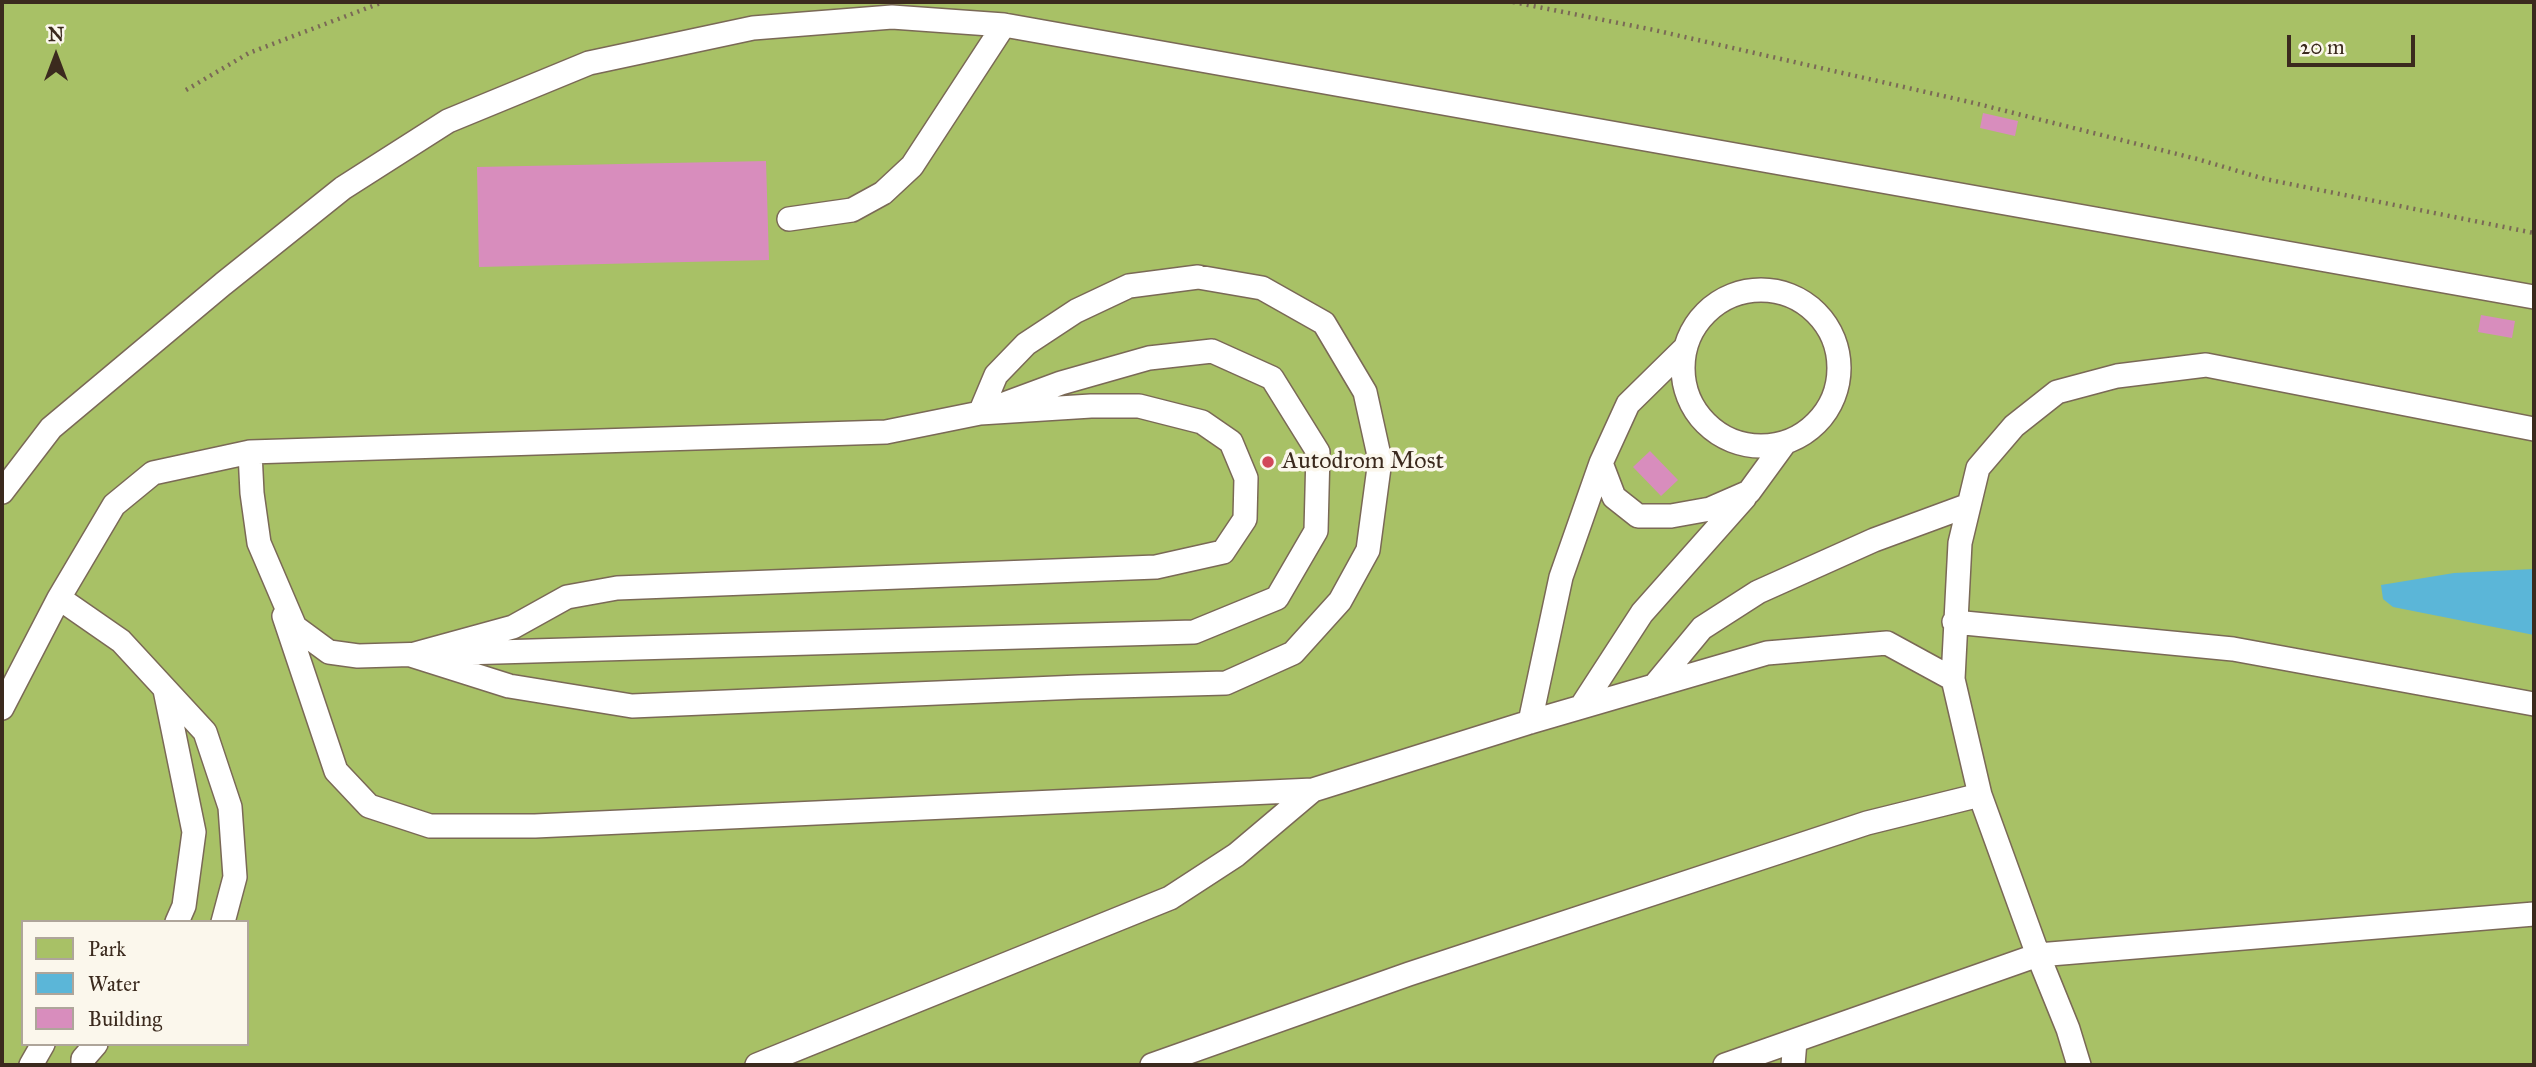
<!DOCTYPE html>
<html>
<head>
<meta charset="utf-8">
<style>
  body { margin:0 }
  #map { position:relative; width:2536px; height:1067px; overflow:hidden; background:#efdebd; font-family:"IM FELL Great Primer",serif }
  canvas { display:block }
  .frame { position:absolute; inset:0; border:4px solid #3b2a1e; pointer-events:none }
  .legend { position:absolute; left:21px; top:920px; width:228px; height:126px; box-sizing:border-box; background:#fbf7ec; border:2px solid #aea59a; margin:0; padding:9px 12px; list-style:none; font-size:21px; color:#3b2a1e }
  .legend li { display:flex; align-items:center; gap:14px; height:35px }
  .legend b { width:35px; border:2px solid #aea59a }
  .north { position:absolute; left:21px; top:21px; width:70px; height:70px; -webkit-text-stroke:5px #fbf7ec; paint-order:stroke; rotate:0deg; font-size:19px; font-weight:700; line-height:28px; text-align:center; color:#3b2a1e }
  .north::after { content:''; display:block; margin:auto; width:24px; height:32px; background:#3b2a1e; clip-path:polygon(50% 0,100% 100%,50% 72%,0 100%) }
  .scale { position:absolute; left:2287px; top:35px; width:128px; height:32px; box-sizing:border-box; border:4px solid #3b2a1e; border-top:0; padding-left:9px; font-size:21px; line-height:24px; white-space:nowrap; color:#3b2a1e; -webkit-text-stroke:5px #fbf7ec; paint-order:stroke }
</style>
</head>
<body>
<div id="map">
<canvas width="2536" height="1067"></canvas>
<div class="frame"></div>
<ul class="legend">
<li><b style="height:19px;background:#a8c166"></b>Park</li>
<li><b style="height:19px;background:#5bb6d8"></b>Water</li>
<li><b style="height:19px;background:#d88dbd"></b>Building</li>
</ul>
<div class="north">N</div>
<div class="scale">20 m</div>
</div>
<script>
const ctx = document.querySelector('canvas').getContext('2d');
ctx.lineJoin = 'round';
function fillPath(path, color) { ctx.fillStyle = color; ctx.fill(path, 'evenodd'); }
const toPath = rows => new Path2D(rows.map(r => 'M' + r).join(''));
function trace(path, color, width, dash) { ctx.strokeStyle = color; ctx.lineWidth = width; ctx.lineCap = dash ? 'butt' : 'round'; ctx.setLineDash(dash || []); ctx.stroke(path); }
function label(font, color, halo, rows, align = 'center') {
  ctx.font = font + ' "IM FELL Great Primer",serif'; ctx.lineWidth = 7; ctx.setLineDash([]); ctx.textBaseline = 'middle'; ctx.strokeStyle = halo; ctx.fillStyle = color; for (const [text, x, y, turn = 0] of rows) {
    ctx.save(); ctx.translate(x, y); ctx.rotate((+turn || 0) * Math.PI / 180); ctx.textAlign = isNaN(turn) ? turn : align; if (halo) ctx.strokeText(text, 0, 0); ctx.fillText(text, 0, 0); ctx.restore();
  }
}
const green = toPath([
  [2,2,2534,2,2534,1065,2,1065],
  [23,922,247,922,247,1044,23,1044]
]);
const water = toPath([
  [2534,569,2534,635,2393,607,2383,599,2381,585,2454,573]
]);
const building = toPath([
  [1983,113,2018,121,2015,136,1980,128],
  [766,161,769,260,479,267,477,167],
  [2481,315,2515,321,2512,338,2478,332],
  [1650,451,1678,480,1661,496,1633,467]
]);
const path = toPath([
  [1513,2,1654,30,1974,103,2197,159,2265,179,2534,233],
  [186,90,249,53,383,2]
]);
const lane = toPath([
  [789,219,852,210,883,193,912,166,1004,25],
  [1198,277,1262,288,1324,323,1365,392,1380,460,1368,550,1340,601,1293,653,1226,683,1079,687,632,706,509,686,411,655,513,627,567,597,617,588,1156,567,1223,552,1245,519,1246,478,1231,442,1202,422,1139,406,1091,406,980,413,996,375,1026,344,1076,311,1129,286,1198,277],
  '1683 368a78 78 0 1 1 156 0a78 78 0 1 1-156 0Z',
  [1684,349,1628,404,1601,463,1614,497,1638,516,1671,516,1710,509,1749,492,1784,444],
  [1212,351,1272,378,1318,452,1316,531,1277,598,1194,632,358,656,329,652,295,627,259,543,252,493,250,452,886,432,980,413,1061,383,1149,358,1212,351],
  [2,492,51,428,223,284,343,188,448,121,589,63,753,28,892,17,1004,25,2534,297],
  [59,598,121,641,205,732,230,807,235,877,223,922],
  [284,616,336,771,369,806,430,826,535,826,1313,790,1530,722,1767,653,1887,643,1953,679,1980,795,2038,955,2068,1029,2079,1065],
  [1954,622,2233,649,2534,704],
  [1953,679,1960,543,1978,468,2014,426,2057,392,2117,376,2206,365,2534,429],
  [1654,686,1702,628,1758,592,1874,540,1969,505],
  [165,690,194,832,184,906,177,922],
  [1581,707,1642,613,1745,497],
  [2,708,59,598,114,505,153,473,250,452],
  [1530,722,1561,577,1601,463],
  [31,1065,43,1044],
  [83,1065,83,1059,96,1044],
  [757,1065,1170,898,1236,855,1313,790],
  [1152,1065,1409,974,1867,823,1980,795],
  [1725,1065,2038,955,2534,914],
  [1793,1065,1795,1041]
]);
const markers = [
  [1268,462,7,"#d1495b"]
];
const poiNames = [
  ["Autodrom Most",1282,462]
];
fillPath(green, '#a8c166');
fillPath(water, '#5bb6d8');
fillPath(building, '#d88dbd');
trace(lane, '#7a6956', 26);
trace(path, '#7a6956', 4.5, [2, 5]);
trace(lane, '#fff', 23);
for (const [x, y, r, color] of markers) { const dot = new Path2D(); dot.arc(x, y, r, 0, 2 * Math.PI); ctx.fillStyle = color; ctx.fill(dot); trace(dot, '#fbf7ec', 2.5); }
label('24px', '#3b2a1e', '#fbf7ec', poiNames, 'left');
</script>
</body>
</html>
